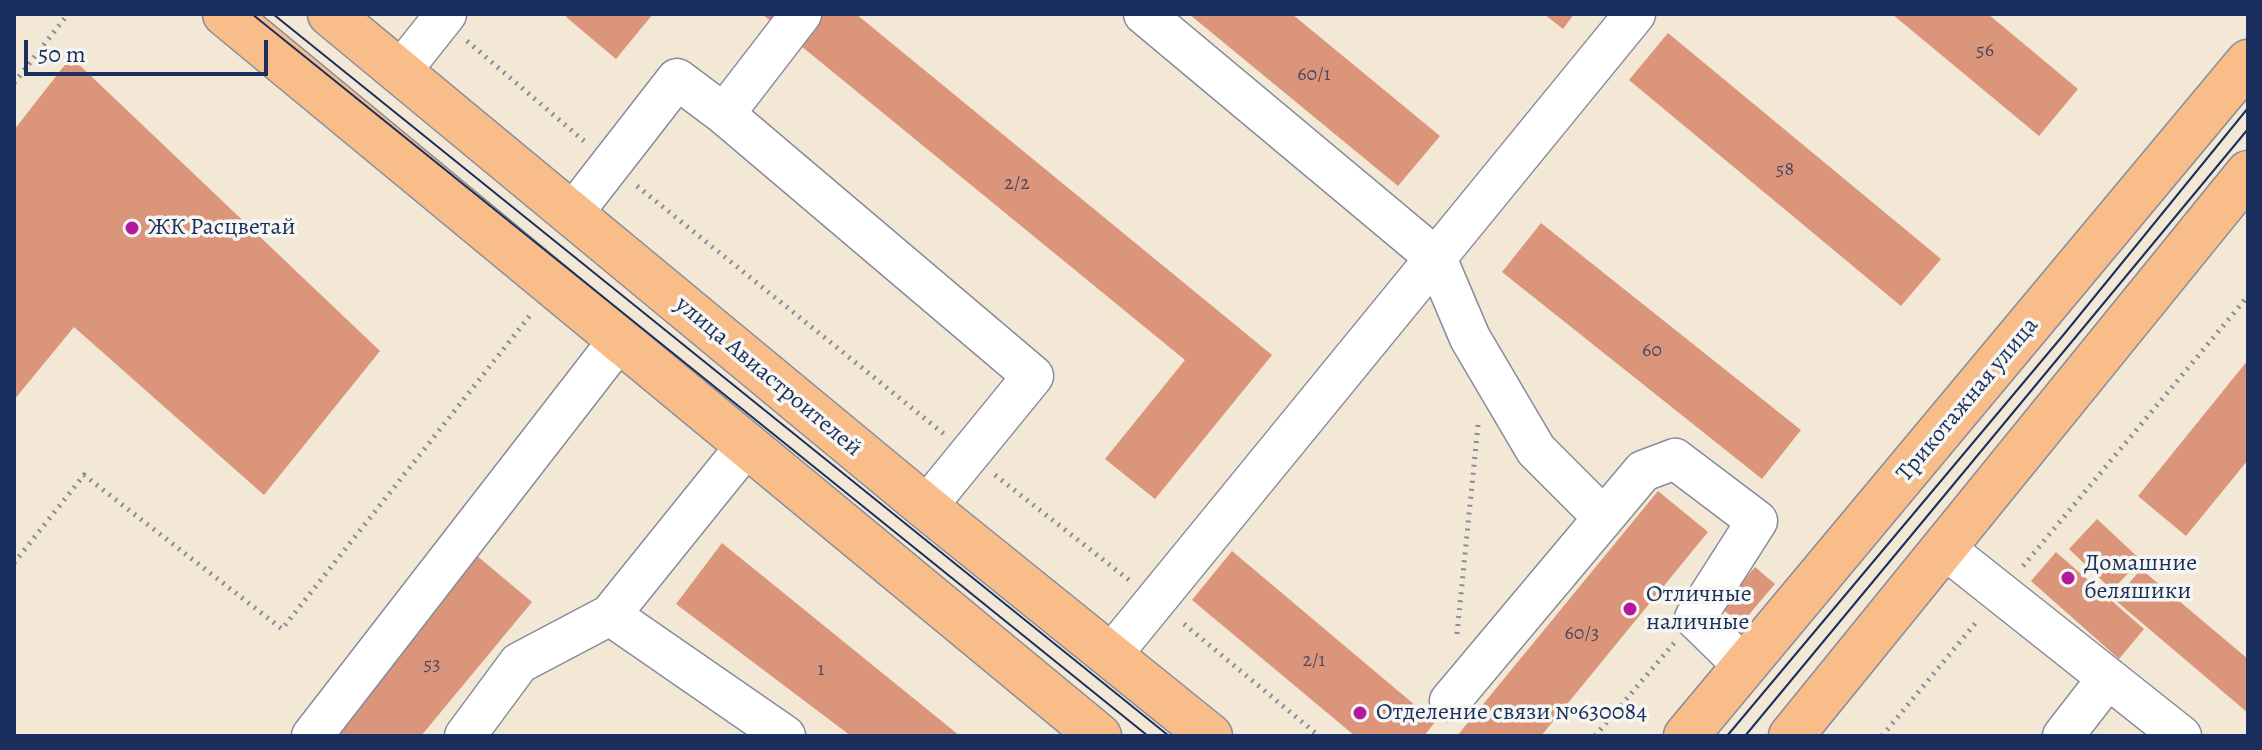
<!DOCTYPE html>
<html>
<head>
<meta charset="utf-8">
<style>
  body { margin:0 }
  #map { position:relative; width:2262px; height:750px; overflow:hidden; background:#f3e8d5; font-family:Alegreya,serif }
  canvas { display:block }
  .frame { position:absolute; inset:0; border:16px solid #1b2f5e; pointer-events:none }
  .scale { position:absolute; left:24px; top:40px; width:244px; height:36px; box-sizing:border-box; border:4px solid #1b2f5e; border-top:0; padding-left:10px; font-size:24px; line-height:28px; white-space:nowrap; color:#1b2f5e; -webkit-text-stroke:6px #f6f6f2; paint-order:stroke }
</style>
</head>
<body>
<div id="map">
<canvas width="2262" height="750"></canvas>
<div class="frame"></div>
<div class="scale">50 m</div>
</div>
<script>
const ctx = document.querySelector('canvas').getContext('2d');
ctx.lineJoin = 'round';
function fillPath(path, color) { ctx.fillStyle = color; ctx.fill(path, 'evenodd'); }
const toPath = rows => new Path2D(rows.map(r => 'M' + r).join(''));
function trace(path, color, width, dash) { ctx.strokeStyle = color; ctx.lineWidth = width; ctx.lineCap = dash ? 'butt' : 'round'; ctx.setLineDash(dash || []); ctx.stroke(path); }
function label(font, color, halo, rows, align = 'center') {
  ctx.font = font + ' Alegreya,serif'; ctx.lineWidth = 7; ctx.setLineDash([]); ctx.textBaseline = 'middle'; ctx.strokeStyle = halo; ctx.fillStyle = color; for (const [text, x, y, turn = 0] of rows) {
    ctx.save(); ctx.translate(x, y); ctx.rotate((+turn || 0) * Math.PI / 180); ctx.textAlign = isNaN(turn) ? turn : align; if (halo) ctx.strokeText(text, 0, 0); ctx.fillText(text, 0, 0); ctx.restore();
  }
}
const building = toPath([
  [569,14,653,14,616,59,566,17],
  [762,14,856,14,1272,355,1155,499,1105,459,1185,360],
  [1189,14,1292,14,1440,136,1398,186],
  [1544,14,1574,14,1563,29],
  [1892,14,1988,14,2078,89,2039,136],
  [1668,33,1941,259,1901,306,1629,80],
  [71,57,380,351,264,495,74,327,14,400,14,130],
  [1541,223,1801,430,1762,479,1502,272],
  [2248,360,2248,460,2186,536,2138,496],
  [1658,491,1708,532,1541,736,1457,736],
  [2097,519,2141,560,2112,590,2069,549],
  [722,543,960,736,851,736,676,604],
  [1232,551,1435,722,1424,736,1355,736,1192,600],
  [2056,552,2144,629,2119,659,2031,581],
  [476,555,532,602,421,736,341,736,332,728],
  [1755,567,1775,584,1741,624,1721,608],
  [2141,569,2248,659,2248,713,2115,600]
]);
const path = toPath([
  [467,41,584,141],
  [14,83,68,14],
  [637,186,944,434],
  [995,475,1129,580],
  [14,563,84,475,282,629,532,313],
  [2023,566,2248,296],
  [1184,624,1319,736],
  [1457,634,1478,425],
  [1595,736,1674,643],
  [1882,736,1978,620]
]);
const minor = toPath([
  [1144,14,1436,258,1470,338,1536,450,1602,516],
  [400,72,446,14],
  [724,114,1033,376,926,507],
  [572,214,677,79,724,114,801,14],
  [1944,548,2181,736],
  [610,615,785,736],
  [1111,655,1635,14],
  [1450,701,1643,471,1675,459,1757,521,1695,618,1743,665],
  [312,736,619,340],
  [465,736,519,663,610,615,747,445],
  [2063,736,2108,678]
]);
const major = toPath([
  [225,14,1099,736],
  [330,14,926,507,1210,736],
  [1686,736,2248,62],
  [1791,736,2248,173]
]);
const tram = toPath([
  [252,14,1148,736],
  [273,14,1169,736],
  [1727,736,2065,333,2248,108],
  [1745,736,2248,129]
]);
const markers = [
  [132,228,8,"#b5179e"],
  [2068,578,8,"#b5179e"],
  [1630,609,8,"#b5179e"],
  [1360,713,8,"#b5179e"]
];
const numberNames = [
  ["56",1985,51],
  ["60/1",1314,75],
  ["58",1785,170],
  ["2/2",1017,184],
  ["60",1652,351],
  ["60/3",1582,634],
  ["2/1",1314,661],
  ["53",432,665],
  ["1",821,670]
];
const poiNames = [
  ["ЖК Расцветай",148,228],
  ["Домашние",2084,564],
  ["беляшики",2084,592],
  ["Отличные",1646,595],
  ["наличные",1646,623],
  ["Отделение связи №630084",1376,713]
];
const streetNames = [
  ["улица Авиастроителей",768,377,40],
  ["Трикотажная улица",1968,400,-50]
];
fillPath(building, '#da957a');
trace(minor, '#878c9a', 43);
trace(major, '#878c9a', 47);
trace(path, '#878c9a', 5, [2, 6]);
trace(minor, '#fff', 40);
trace(major, '#f8bd89', 44);
trace(tram, '#1b2f5e', 2);
for (const [x, y, r, color] of markers) { const dot = new Path2D(); dot.arc(x, y, r, 0, 2 * Math.PI); ctx.fillStyle = color; ctx.fill(dot); trace(dot, '#f6f6f2', 3); }
label('20px', '#4b4865', null, numberNames);
label('24px', '#1b2f5e', '#f6f6f2', poiNames, 'left');
label('24px', '#1b2f5e', '#f6f6f2', streetNames);
</script>
</body>
</html>
